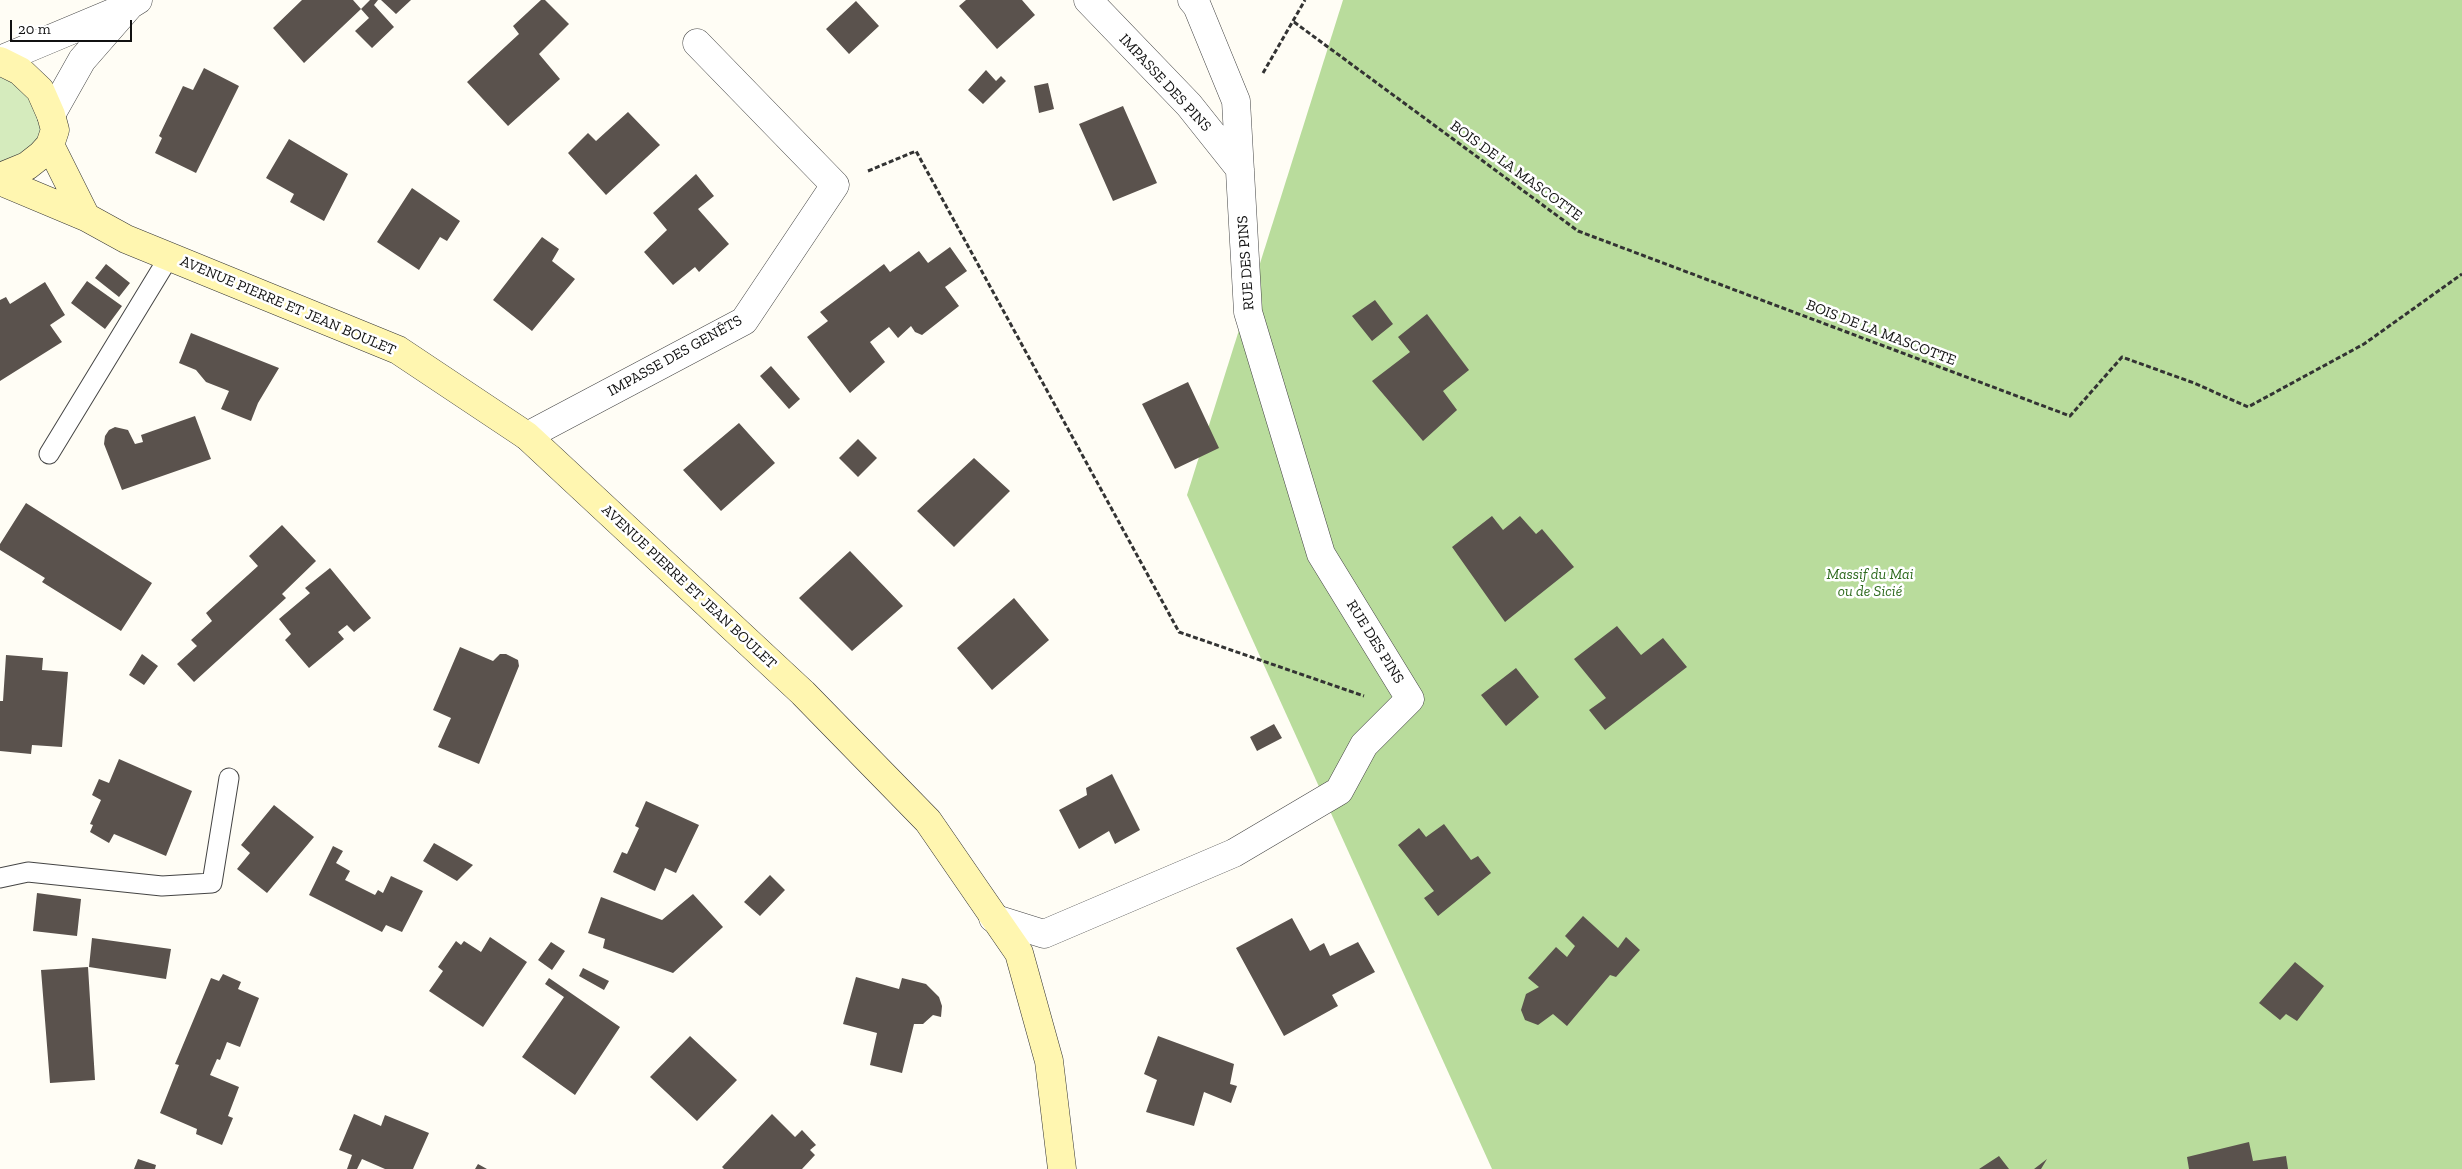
<!DOCTYPE html>
<html>
<head>
<meta charset="utf-8">
<style>
  body { margin:0 }
  #map { position:relative; width:2462px; height:1169px; overflow:hidden; background:#fffdf5; font-family:"Zilla Slab",serif }
  canvas { display:block }
  .scale { position:absolute; left:10px; top:20px; width:122px; height:22px; box-sizing:border-box; border:2px solid #111; border-top:0; padding-left:6px; font-size:15px; line-height:18px; white-space:nowrap; color:#111; -webkit-text-stroke:4px #fff; paint-order:stroke }
</style>
</head>
<body>
<div id="map">
<canvas width="2462" height="1169"></canvas>
<div class="scale">20 m</div>
</div>
<script>
const ctx = document.querySelector('canvas').getContext('2d');
ctx.lineJoin = 'round';
function fillPath(path, color) { ctx.fillStyle = color; ctx.fill(path, 'evenodd'); }
const toPath = rows => new Path2D(rows.map(r => 'M' + r).join(''));
function trace(path, color, width, dash) { ctx.strokeStyle = color; ctx.lineWidth = width; ctx.lineCap = dash ? 'butt' : 'round'; ctx.setLineDash(dash || []); ctx.stroke(path); }
function label(font, color, halo, rows, align = 'center') {
  ctx.font = font + ' "Zilla Slab",serif'; ctx.lineWidth = 5; ctx.setLineDash([]); ctx.textBaseline = 'middle'; ctx.strokeStyle = halo; ctx.fillStyle = color; for (const [text, x, y, turn = 0] of rows) {
    ctx.save(); ctx.translate(x, y); ctx.rotate((+turn || 0) * Math.PI / 180); ctx.textAlign = isNaN(turn) ? turn : align; if (halo) ctx.strokeText(text, 0, 0); ctx.fillText(text, 0, 0); ctx.restore();
  }
}
const green = toPath([
  [0,61,55,130,0,177]
]);
const forest = toPath([
  [1343,0,2462,0,2462,1169,1492,1169,1187,495]
]);
const building = toPath([
  [302,0,353,0,361,9,304,63,273,28],
  [370,0,378,0,374,5,394,27,372,48,355,31,369,18,361,9],
  [381,0,411,0,396,14],
  [541,0,545,0,569,24,539,54,560,79,508,126,467,82,519,34,513,26],
  [966,0,1022,0,1035,15,997,49,959,6],
  [856,1,879,26,849,54,826,29],
  [204,68,239,86,196,173,155,153,162,138,159,136,183,86,193,90],
  [986,70,996,81,1001,76,1006,81,983,104,968,90],
  [1048,83,1054,109,1039,113,1034,86],
  [1123,106,1157,183,1113,201,1079,124],
  [628,112,660,145,606,195,568,153,588,133,596,141],
  [289,139,348,174,324,221,290,202,294,194,266,178],
  [696,174,714,196,698,209,729,244,699,272,695,267,673,285,644,252,667,230,653,213],
  [412,188,460,221,447,241,440,237,419,270,377,242],
  [542,237,559,249,552,261,575,279,532,331,493,300],
  [950,247,967,271,945,287,959,306,922,335,915,332,911,326,898,338,889,327,870,342,885,362,850,393,807,337,828,321,820,312,884,264,890,272,919,251,928,263],
  [106,264,130,283,119,297,95,278],
  [87,281,122,306,105,329,71,303],
  [45,282,65,315,50,325,62,342,0,381,0,300,6,297,10,304],
  [1375,300,1393,324,1372,341,1352,316],
  [1427,314,1469,370,1443,391,1457,410,1423,441,1372,381,1410,352,1398,337],
  [191,333,279,368,258,403,251,421,221,409,229,391,206,382,196,370,179,363],
  [771,366,800,399,789,409,760,376],
  [1188,382,1219,448,1175,469,1142,404],
  [195,416,211,459,122,490,104,444,105,436,109,430,115,427,128,430,135,444,143,442,141,435],
  [739,423,775,463,721,511,683,470],
  [858,439,877,458,858,477,839,458],
  [974,458,1010,491,954,547,917,511],
  [26,503,152,583,121,631,42,582,45,578,0,550,0,544],
  [1492,516,1503,530,1520,516,1536,534,1542,529,1574,567,1505,622,1452,547],
  [282,525,316,561,282,594,286,598,194,682,177,664,197,646,191,640,212,621,206,613,258,566,249,556],
  [850,551,903,606,852,651,799,598],
  [330,568,371,618,354,632,347,625,338,632,344,639,309,668,285,640,291,634,279,619,310,593,305,588],
  [1014,598,1049,640,992,690,957,648],
  [1617,626,1641,655,1663,638,1687,667,1605,730,1589,710,1606,698,1574,659],
  [460,647,493,661,500,654,506,654,518,660,519,666,479,764,438,747,451,718,433,710],
  [142,654,158,666,144,685,129,675],
  [6,655,43,658,42,670,68,672,62,747,32,745,31,754,0,751,0,701,3,701],
  [1516,668,1539,697,1506,726,1481,695],
  [1274,724,1282,738,1257,751,1250,737],
  [119,759,192,791,166,856,114,834,109,843,90,832,93,825,90,824,101,800,92,795,99,779,109,783],
  [1112,774,1140,830,1115,844,1109,831,1079,849,1059,810,1087,795,1086,788],
  [646,801,699,825,676,873,665,868,655,891,613,872,622,852,627,854,639,828,635,826],
  [274,805,314,837,267,893,237,869,250,853,241,845],
  [1444,824,1471,860,1478,856,1491,873,1438,916,1424,898,1434,891,1398,845,1419,828,1426,837],
  [434,843,473,865,457,881,423,861],
  [333,846,343,851,336,863,350,871,345,880,375,895,378,890,383,893,391,876,423,891,402,932,386,925,382,932,309,895],
  [770,875,785,890,760,916,744,902],
  [37,893,81,899,77,936,33,931],
  [693,894,723,927,673,973,603,948,605,939,588,933,601,897,662,920],
  [1583,916,1618,948,1626,937,1640,950,1616,977,1610,975,1567,1026,1553,1014,1538,1025,1525,1020,1521,1010,1526,994,1539,987,1528,978,1556,947,1567,957,1575,946,1565,936],
  [1292,918,1310,951,1324,943,1330,956,1358,942,1375,972,1332,995,1338,1006,1284,1036,1236,948],
  [490,937,527,962,483,1027,429,991,443,971,438,967,456,941,461,945,464,941,481,952],
  [92,938,171,949,166,979,89,967],
  [551,942,565,951,552,970,538,960],
  [2295,962,2324,986,2297,1021,2286,1014,2280,1020,2259,1003],
  [88,967,95,1080,50,1083,41,970],
  [583,968,609,981,604,990,579,976],
  [223,974,241,982,238,989,259,998,240,1047,227,1042,220,1060,217,1059,210,1075,239,1087,228,1116,233,1118,222,1145,196,1134,197,1129,160,1113,179,1065,175,1064,211,978,219,981],
  [856,977,899,989,902,978,926,984,939,997,942,1006,941,1017,933,1015,923,1024,914,1024,902,1073,870,1065,877,1033,843,1024],
  [549,978,620,1027,575,1095,522,1057,564,997,545,984],
  [690,1036,737,1080,697,1121,650,1077],
  [1158,1036,1234,1064,1230,1084,1237,1086,1231,1103,1204,1092,1194,1126,1146,1112,1157,1080,1144,1074],
  [354,1114,381,1126,385,1115,429,1133,413,1169,385,1169,362,1159,357,1169,347,1169,352,1155,339,1150],
  [772,1114,795,1137,802,1130,816,1145,810,1150,815,1155,802,1169,724,1169,722,1167],
  [2249,1142,2253,1161,2286,1156,2288,1169,2189,1169,2187,1157],
  [1999,1156,2009,1169,1979,1169],
  [138,1159,156,1165,155,1169,134,1169],
  [2047,1159,2041,1169,2034,1169],
  [478,1164,487,1169,475,1169]
]);
const path = toPath([
  [1294,22,1578,231,2070,416,2122,357,2194,383,2248,407,2364,344,2462,274],
  [1263,73,1305,0],
  [868,171,916,151,1179,632,1364,696]
]);
const lane = toPath([
  [49,454,169,257],
  [0,878,28,872,162,886,212,883,229,778]
]);
const street = toPath([
  [1088,0,1189,105,1240,169],
  [0,60,124,8],
  [51,115,82,60,130,5,138,0],
  [527,436,744,321,835,185,697,43],
  [993,918,1044,934,1234,853,1339,791,1364,745,1410,699,1321,554,1248,312,1236,101,1197,6,1192,0]
]);
const secondary = toPath([
  [0,61,20,71,40,90,51,115,55,130,50,145,41,155,27,166,0,177],
  [50,145,86,217],
  [0,181,86,217,126,239,398,350,527,436,803,693,928,821,1019,953,1049,1061,1062,1169]
]);
const streetNames = [
  ["IMPASSE DES PINS",1165,83,47],
  ["BOIS DE LA MASCOTTE",1516,171,36],
  ["RUE DES PINS",1246,263,-94],
  ["AVENUE PIERRE ET JEAN BOULET",288,306,23],
  ["BOIS DE LA MASCOTTE",1881,333,21],
  ["IMPASSE DES GENÊTS",675,356,-29],
  ["AVENUE PIERRE ET JEAN BOULET",689,587,43],
  ["RUE DES PINS",1375,642,58]
];
const parkNames = [
  ["Massif du Mai",1870,575],
  ["ou de Sicié",1870,592]
];
fillPath(green, '#d5ebbd');
fillPath(forest, '#b9dc9c');
fillPath(building, '#5a524d');
trace(lane, '#444', 21);
trace(street, '#444', 29);
trace(secondary, '#333', 29);
trace(path, '#333', 3, [5, 2.5]);
trace(lane, '#fff', 19);
trace(street, '#fff', 28);
trace(secondary, '#fff6b0', 28);
label('15px', '#111', '#fff', streetNames);
label('italic 15px', '#2f6b1f', '#fff', parkNames);
</script>
</body>
</html>
